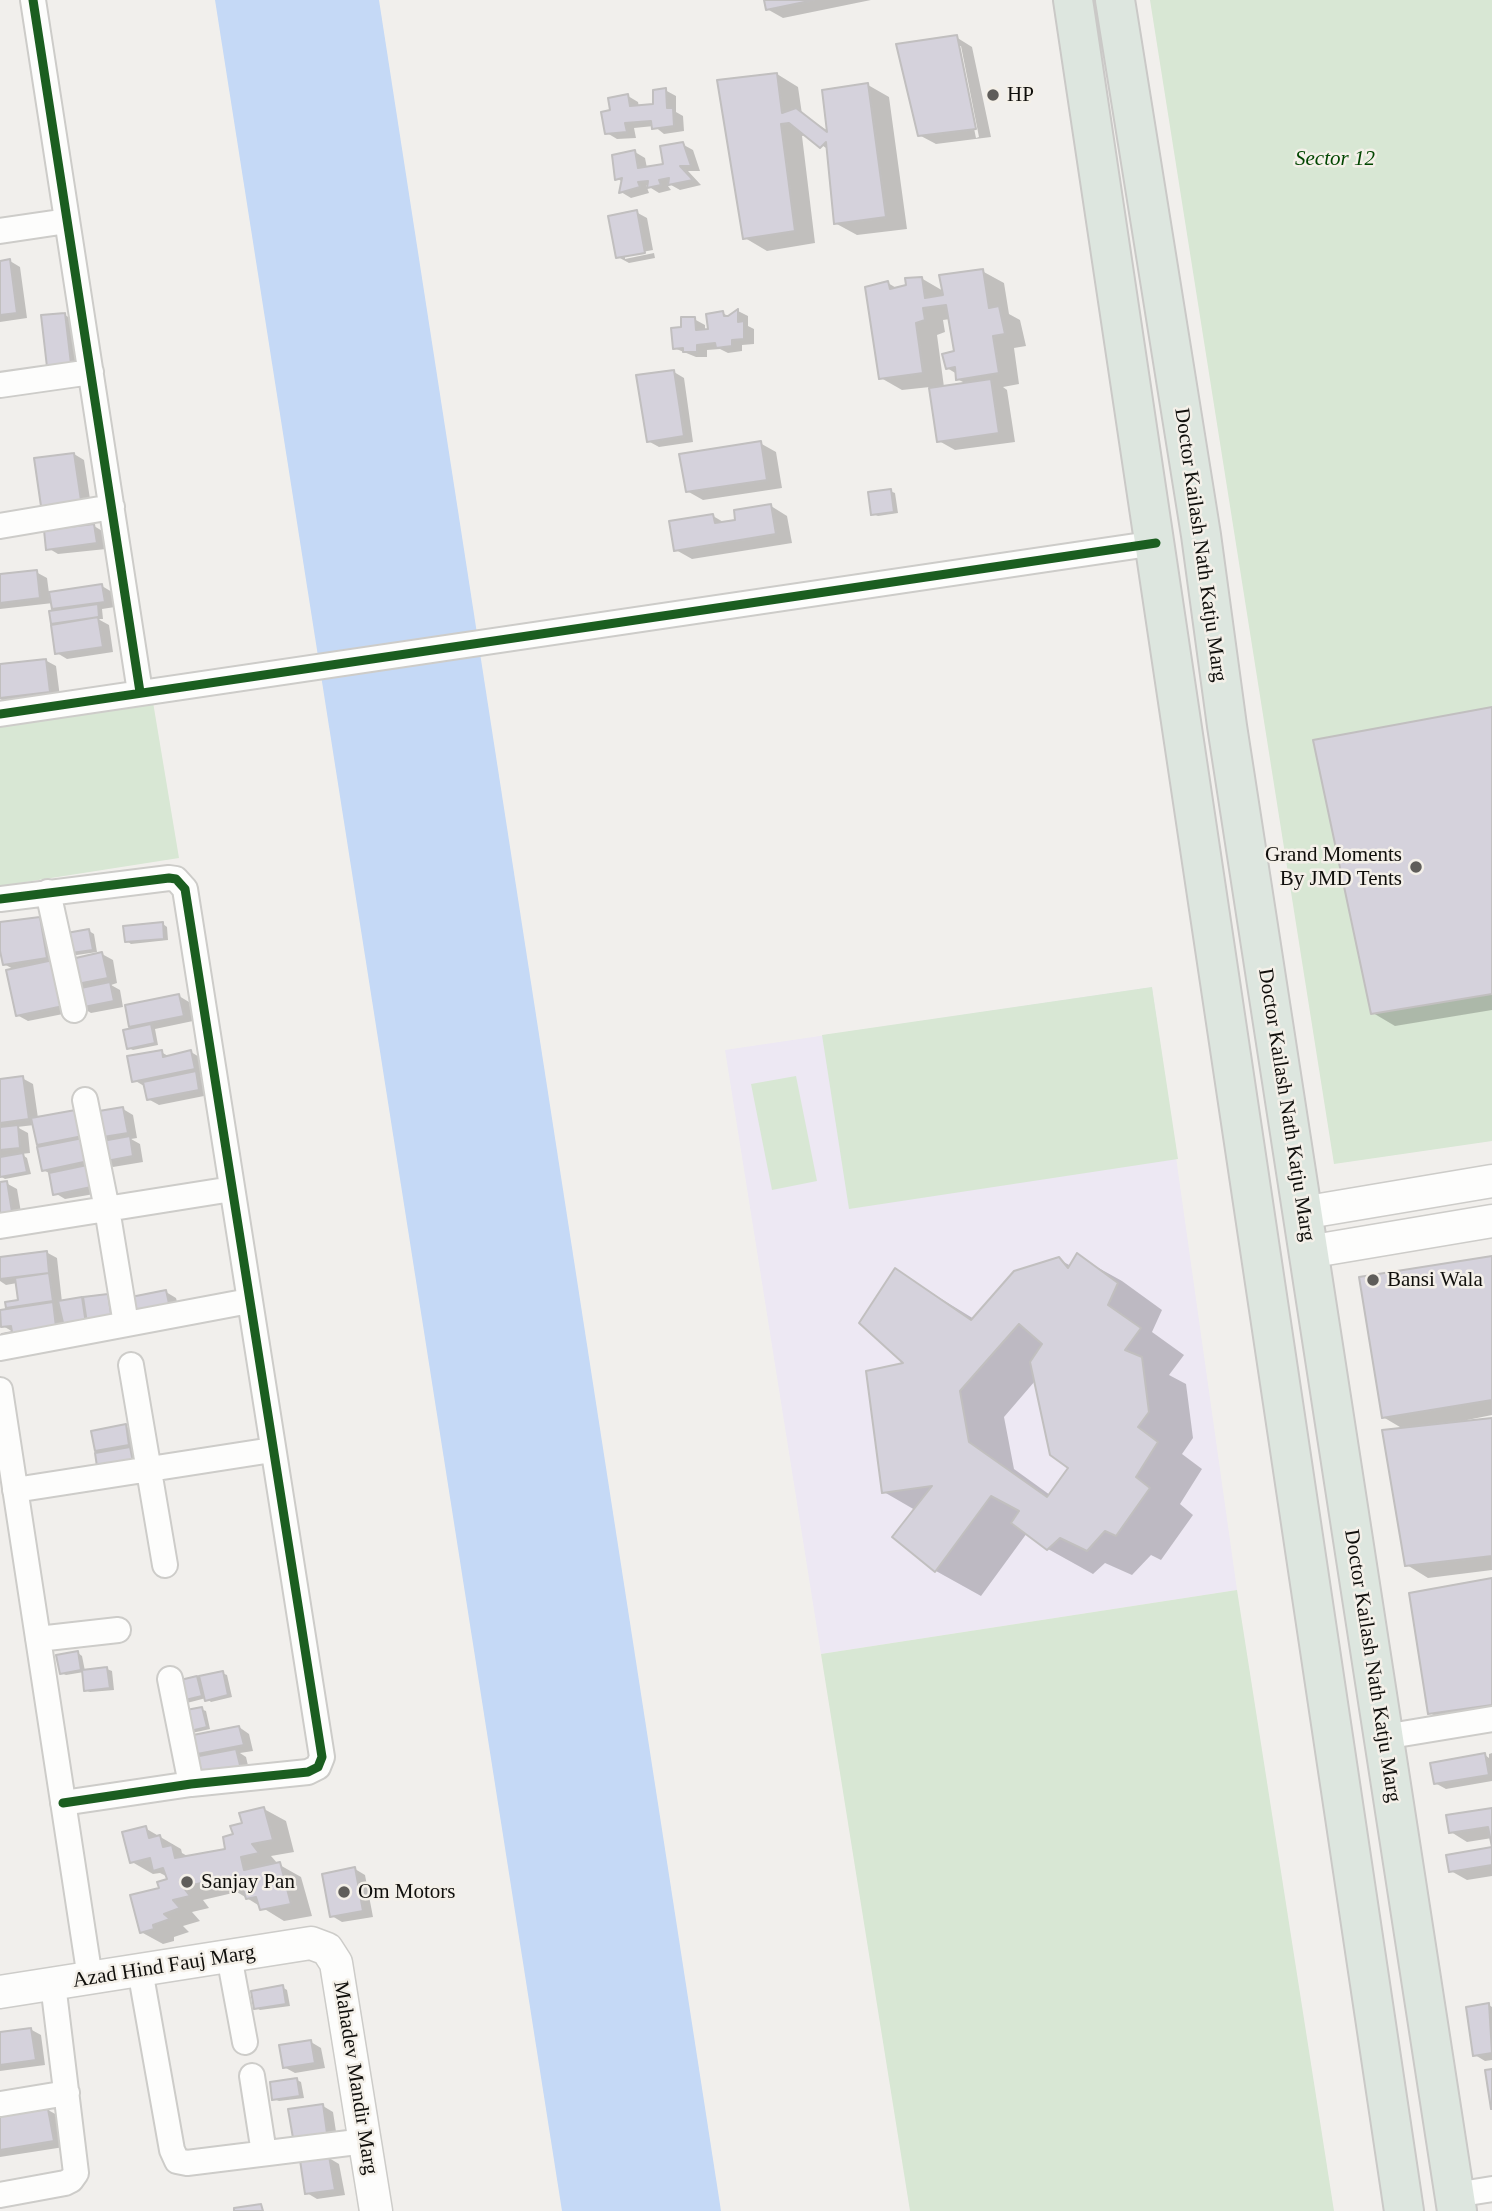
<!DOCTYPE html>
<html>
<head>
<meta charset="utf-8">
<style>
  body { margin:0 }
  canvas { display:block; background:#f1efec }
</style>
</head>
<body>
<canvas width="1492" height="2211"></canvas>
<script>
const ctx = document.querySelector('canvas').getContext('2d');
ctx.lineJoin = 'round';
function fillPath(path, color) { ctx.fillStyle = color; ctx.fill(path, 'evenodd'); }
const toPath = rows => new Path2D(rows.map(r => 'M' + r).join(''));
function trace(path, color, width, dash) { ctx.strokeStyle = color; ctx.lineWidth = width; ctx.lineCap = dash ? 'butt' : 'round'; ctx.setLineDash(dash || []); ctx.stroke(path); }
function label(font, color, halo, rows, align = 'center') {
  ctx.font = font + ' "Times New Roman",serif'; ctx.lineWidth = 5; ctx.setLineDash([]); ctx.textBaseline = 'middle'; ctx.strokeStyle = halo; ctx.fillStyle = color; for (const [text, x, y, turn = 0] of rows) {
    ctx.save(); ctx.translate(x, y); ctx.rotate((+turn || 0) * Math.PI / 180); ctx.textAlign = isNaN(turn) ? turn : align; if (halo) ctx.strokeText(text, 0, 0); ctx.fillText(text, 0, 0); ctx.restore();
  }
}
const education = toPath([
  [1152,987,1237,1590,821,1654,725,1050]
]);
const green = toPath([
  [1150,0,1492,0,1492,1141,1334,1164],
  [153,702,179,858,0,886,0,726],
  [1152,987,1178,1159,849,1209,822,1035],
  [796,1076,817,1181,772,1190,751,1084],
  [1237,1590,1334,2211,910,2211,821,1654]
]);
const water = toPath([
  [215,0,379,0,721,2211,562,2211]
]);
const shadow = toPath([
  [766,0,871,0,783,18,767,9],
  [956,37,972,47,991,137,936,144,919,135],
  [957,46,961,46,979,137,976,138],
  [777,74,798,87,802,114,828,131,868,85,889,97,907,229,857,235,835,223,829,150,807,135,802,136,815,243,767,251,745,238],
  [665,90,676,96,676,112,683,116,684,131,664,134,654,126,634,128,636,138,617,139,607,133,612,112,628,96,638,102,639,107,655,106],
  [682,144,693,150,700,171,688,171,701,185,680,190,671,185,668,186,671,190,659,193,646,185,649,193,631,198,621,192,623,182,616,178,635,152,645,158,647,168,665,165],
  [636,212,647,218,653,250,625,255,625,259,654,253,655,258,629,263,618,257],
  [10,261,20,267,27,318,0,322,0,262],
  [982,271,1004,283,1009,314,1020,320,1026,346,1014,348,1019,384,1003,387,1007,390,1015,442,955,450,939,441,930,387,902,390,881,378,888,283,898,289,921,278,945,292],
  [950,319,956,352,947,368,957,374,957,379,967,384,944,387,937,335,945,332,943,320],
  [738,311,748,316,748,326,754,329,754,344,742,345,742,351,728,353,720,349,707,350,707,357,696,357,674,348,682,329,694,319,705,325,705,331,710,331,723,313,729,317],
  [65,315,75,321,81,370,59,372],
  [674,372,684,378,693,442,659,447,648,441],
  [760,443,776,452,782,488,703,500,687,491],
  [74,454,84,460,92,512,55,518],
  [890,491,895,493,898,513,878,516,873,514],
  [771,506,787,516,792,543,692,559,676,550,713,516,725,523,737,521],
  [94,526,104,532,106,549,58,554,48,548],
  [36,572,47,578,49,593,102,586,112,592,115,607,102,609,103,619,98,619,109,625,113,652,67,659,57,653,57,625,52,622,59,611,53,608,53,603,0,609,0,576],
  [45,660,56,666,60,697,8,703,0,699,0,666],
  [1492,709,1492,1010,1395,1026,1373,1013],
  [40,919,50,925,56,961,102,954,113,960,117,983,111,985,120,990,123,1007,91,1013,81,1007,78,1011,28,1021,17,1015,15,970,4,964,0,942,0,924],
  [163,924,167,927,168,940,131,944,127,941],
  [89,931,94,934,97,952,70,956],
  [179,996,189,1002,193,1021,155,1029,158,1045,133,1050,128,1048,136,1029,131,1026],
  [161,1052,170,1057,191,1052,201,1058,204,1075,200,1076,206,1079,209,1095,159,1105,148,1099,144,1086,134,1080],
  [22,1078,33,1084,38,1118,92,1117,123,1109,133,1115,137,1138,131,1139,140,1144,143,1162,113,1167,101,1160,106,1192,65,1199,55,1193,51,1174,43,1170,44,1147,38,1144,34,1125,17,1127,28,1133,30,1153,21,1154,27,1158,31,1174,5,1179,0,1176,0,1081],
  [6,1183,17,1189,23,1224,7,1226,0,1184],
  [46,1252,57,1258,62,1302,81,1299,86,1302,108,1295,118,1301,122,1325,15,1333,3,1326,9,1310,7,1304,20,1302,17,1283,6,1285,0,1281,0,1258],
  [1077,1256,1122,1281,1162,1310,1152,1332,1184,1355,1169,1375,1186,1384,1193,1438,1182,1454,1202,1469,1180,1504,1193,1515,1161,1560,1151,1555,1132,1575,1105,1563,1093,1574,1048,1549,1027,1533,981,1596,936,1571,894,1537,915,1510,884,1492,907,1364,896,1271,974,1319,1058,1259,1071,1266],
  [1035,1381,1071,1468,1050,1495,1014,1469,1004,1417],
  [1492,1258,1492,1415,1467,1420,1467,1423,1492,1420,1492,1570,1428,1578,1407,1565,1405,1430,1383,1417],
  [166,1292,176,1298,180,1313,142,1321],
  [125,1426,136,1432,143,1472,100,1472,93,1432],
  [1492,1579,1492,1720,1452,1726,1430,1713],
  [78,1653,82,1656,85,1671,107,1669,112,1671,114,1690,90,1692,85,1690,84,1672,66,1675,61,1673],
  [222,1673,227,1675,232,1697,211,1702,206,1698,187,1703,183,1700,197,1678,202,1681],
  [201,1709,206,1711,210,1729,192,1733,187,1730],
  [239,1727,249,1734,253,1751,240,1753,246,1757,250,1774,193,1753],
  [1492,1753,1492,1781,1446,1789,1435,1783,1485,1755,1489,1758,1489,1754],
  [264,1809,286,1821,294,1852,271,1856,278,1864,301,1877,312,1916,284,1921,237,1892,203,1900,209,1908,192,1912,200,1921,183,1926,189,1932,174,1937,174,1941,163,1944,141,1932,161,1889,169,1881,168,1877,160,1873,153,1874,132,1862,145,1828,181,1849,182,1853,189,1857,227,1850,235,1836,244,1825],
  [1492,1810,1492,1838,1467,1842,1451,1832],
  [1492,1849,1492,1876,1467,1880,1451,1871],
  [355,1869,365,1875,373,1917,342,1922,332,1916],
  [282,1987,287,1990,290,2006,260,2010,255,2007],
  [1489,2005,1492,2007,1492,2060,1485,2061,1475,2055],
  [30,2029,41,2035,45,2065,0,2071,0,2034],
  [311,2042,321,2048,325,2068,295,2073,284,2067],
  [297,2080,301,2082,304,2098,279,2101,274,2099],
  [323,2106,333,2112,337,2138,305,2143],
  [48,2110,59,2116,64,2147,0,2157,0,2118],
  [329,2158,339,2164,345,2195,317,2199,307,2193]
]);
const building = toPath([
  [764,0,814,0,766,10,764,0],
  [957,35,976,129,918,136,896,44,957,35],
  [777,73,782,113,796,108,827,132,822,90,868,83,886,217,834,224,826,142,820,148,789,123,781,124,795,231,743,239,717,80,777,73],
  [666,88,667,108,673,108,674,126,652,129,651,121,625,123,627,132,605,134,601,112,610,110,608,98,628,94,630,106,653,104,653,90,666,88],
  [683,142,691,166,680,166,693,180,668,185,669,178,659,180,661,185,647,188,648,181,638,182,640,187,619,193,622,178,615,180,612,155,635,150,638,168,663,164,660,146,683,142],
  [637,210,645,253,616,258,608,216,637,210],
  [10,259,17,313,0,315,0,261,10,259],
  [983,269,989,308,999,306,1005,334,993,336,999,373,956,380,955,367,946,369,942,354,954,351,946,305,923,308,925,320,916,323,923,373,879,379,865,287,888,281,890,289,906,285,905,278,922,277,925,298,943,295,939,275,983,269],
  [738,309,738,322,744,321,744,339,732,340,732,346,716,348,715,343,697,345,697,352,683,352,683,348,673,349,671,328,681,327,681,317,695,317,696,330,708,329,706,314,723,311,724,316,728,316,738,309],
  [65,313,71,364,47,367,41,315,65,313],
  [674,370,684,436,647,442,636,375,674,370],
  [991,379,999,433,937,442,929,388,991,379],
  [761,441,767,480,686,492,679,454,761,441],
  [74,453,82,507,42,513,34,458,74,453],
  [891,489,894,512,871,515,868,492,891,489],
  [771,504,776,534,674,551,669,521,713,514,715,523,735,520,734,510,771,504],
  [94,524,97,543,46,550,44,530,94,524],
  [37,570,40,598,0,603,0,574,37,570],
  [102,584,105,602,52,609,49,592,102,584],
  [98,604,99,617,51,624,49,611,98,604],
  [98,617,103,647,55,654,51,625,98,617],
  [46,659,50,692,0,698,0,664,46,659],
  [1492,707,1492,994,1371,1014,1313,740,1492,707],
  [40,917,47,958,3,965,0,951,0,922,40,917],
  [163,922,164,939,125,942,123,926,163,922],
  [89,929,93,950,64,954,61,934,89,929],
  [102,952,108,978,72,985,67,960,102,952],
  [58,959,68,1005,16,1016,6,970,58,959],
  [110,982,114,1001,79,1008,76,989,110,982],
  [179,994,184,1016,129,1027,125,1005,179,994],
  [151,1024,155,1043,127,1049,123,1030,151,1024],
  [162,1050,163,1057,191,1050,195,1069,132,1082,127,1056,162,1050],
  [196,1071,199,1090,147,1100,143,1082,196,1071],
  [23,1076,29,1119,0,1123,0,1079,23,1076],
  [123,1107,128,1133,97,1138,93,1112,123,1107],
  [81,1109,88,1135,37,1145,31,1118,81,1109],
  [18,1125,20,1148,0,1150,0,1127,18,1125],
  [130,1136,133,1156,101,1162,97,1142,130,1136],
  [88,1137,93,1160,42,1171,37,1147,88,1137],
  [23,1153,27,1172,0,1177,0,1157,23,1153],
  [92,1164,96,1186,53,1195,49,1173,92,1164],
  [7,1181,13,1218,0,1220,0,1182,7,1181],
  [47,1251,49,1273,0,1279,0,1257,47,1251],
  [1077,1253,1118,1283,1108,1305,1141,1328,1125,1350,1142,1357,1149,1412,1138,1427,1158,1442,1136,1477,1150,1488,1116,1536,1105,1531,1087,1551,1060,1538,1047,1550,1011,1523,1019,1511,991,1496,935,1572,892,1537,932,1486,882,1493,866,1371,903,1363,859,1323,895,1268,971,1320,1014,1271,1059,1257,1068,1268,1077,1253],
  [1019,1324,1042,1344,1030,1362,1050,1455,1068,1468,1047,1497,969,1442,960,1391,1019,1324],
  [1492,1256,1492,1400,1382,1418,1359,1277,1492,1256],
  [49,1273,53,1301,6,1308,5,1302,18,1300,15,1278,49,1273],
  [166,1290,170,1308,130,1316,126,1298,166,1290],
  [108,1294,112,1320,87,1323,83,1297,108,1294],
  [82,1297,86,1324,64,1327,58,1301,82,1297],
  [53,1302,56,1327,2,1337,2,1334,12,1332,11,1326,1,1327,0,1310,53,1302],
  [1492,1418,1492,1556,1405,1566,1382,1430,1492,1418],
  [126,1424,129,1445,95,1451,91,1431,126,1424],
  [130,1447,134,1467,98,1473,95,1453,130,1447],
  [1492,1578,1492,1705,1428,1714,1409,1593,1492,1578],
  [78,1651,81,1670,60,1674,56,1655,78,1651],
  [107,1667,110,1688,84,1691,82,1670,107,1667],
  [223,1671,228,1695,205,1701,199,1676,223,1671],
  [197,1676,202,1696,181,1701,176,1681,197,1676],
  [202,1707,207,1727,186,1732,181,1711,202,1707],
  [239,1726,244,1745,192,1755,188,1736,239,1726],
  [236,1749,241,1769,198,1776,194,1757,236,1749],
  [1485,1753,1489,1775,1434,1784,1430,1763,1485,1753],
  [264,1807,273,1840,252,1844,259,1853,241,1857,244,1870,280,1862,291,1904,260,1910,256,1897,246,1899,243,1889,233,1891,229,1877,183,1887,190,1896,173,1900,180,1908,164,1914,170,1919,153,1925,154,1929,140,1933,130,1895,159,1888,157,1882,167,1879,163,1868,153,1871,150,1858,130,1863,122,1832,146,1826,149,1838,160,1835,163,1847,172,1845,175,1858,225,1849,223,1837,233,1834,230,1826,242,1823,239,1813,264,1807],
  [1492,1808,1492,1865,1449,1872,1446,1855,1492,1847,1488,1827,1449,1833,1446,1815,1492,1808],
  [355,1867,363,1911,330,1917,322,1874,355,1867],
  [283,1985,286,2004,254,2009,251,1991,283,1985],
  [1489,2003,1492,2053,1473,2056,1466,2007,1489,2003],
  [31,2028,36,2060,0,2065,0,2032,31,2028],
  [311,2040,315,2063,283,2068,279,2045,311,2040],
  [1492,2069,1492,2109,1491,2109,1485,2070,1492,2069],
  [297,2078,300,2096,272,2100,270,2082,297,2078],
  [323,2104,327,2133,293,2138,288,2109,323,2104],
  [48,2109,54,2141,0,2150,0,2116,48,2109],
  [329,2156,335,2190,305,2194,300,2160,329,2156],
  [261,2204,263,2211,234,2211,234,2208,261,2204]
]);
const minor = toPath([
  [33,0,140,692],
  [0,231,67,221],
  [0,385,91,372],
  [0,526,112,507],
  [0,714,1156,543],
  [48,892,74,1010],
  [0,899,169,878,176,879,185,889,322,1757,318,1767,308,1772,191,1784,63,1803],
  [85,1100,107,1209,126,1324],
  [0,1226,232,1189],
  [0,1348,249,1301],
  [131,1365,165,1565],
  [0,1390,90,1978],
  [15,1490,272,1450],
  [38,1639,118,1630],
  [170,1679,191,1784],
  [1384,1737,1492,1719],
  [229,1956,245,2042],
  [140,1970,172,2150,177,2161,187,2163,365,2141],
  [252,2076,264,2153],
  [1,2104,67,2093],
  [0,2195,65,2183,71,2180,76,2173,53,1984],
  [1455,2195,1492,2189]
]);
const tertiary = toPath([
  [1302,1213,1492,1181],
  [1308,1252,1492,1221],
  [0,1992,311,1943,327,1949,336,1963,376,2211]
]);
const primary = toPath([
  [1073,0,1404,2211],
  [1115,0,1201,535,1227,726,1457,2211]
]);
const cycleway = toPath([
  [33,0,140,692],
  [0,714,1156,543],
  [0,899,169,878,176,879,185,889,322,1757,318,1767,308,1772,191,1784,63,1803]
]);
const markers = [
  [993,95,7,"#5f5d5a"],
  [1416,867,7,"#5f5d5a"],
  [1373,1280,7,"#5f5d5a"],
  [187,1882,7,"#5f5d5a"],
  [344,1892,7,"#5f5d5a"]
];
const poiNames = [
  ["HP",1007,95],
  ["Grand Moments",1402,855,"right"],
  ["By JMD Tents",1402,879,"right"],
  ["Bansi Wala",1387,1280],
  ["Sanjay Pan",201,1882],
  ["Om Motors",358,1892]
];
const parkNames = [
  ["Sector 12",1335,159]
];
const streetNames = [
  ["Doctor Kailash Nath Katju Marg",1200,545,82],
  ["Doctor Kailash Nath Katju Marg",1286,1105,81],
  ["Doctor Kailash Nath Katju Marg",1372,1666,81],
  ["Azad Hind Fauj Marg",164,1967,-9],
  ["Mahadev Mandir Marg",355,2078,81]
];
fillPath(education, '#ede8f3');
fillPath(green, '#d8e7d4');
fillPath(water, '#c5d9f6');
fillPath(shadow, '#0003');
fillPath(building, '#d5d2dc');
trace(building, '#c1bfbf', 2);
trace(minor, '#cdccc9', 28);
trace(tertiary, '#cdccc9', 35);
trace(primary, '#cac9c7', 42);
trace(minor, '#fdfdfc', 24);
trace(tertiary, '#fdfdfc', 32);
trace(primary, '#dde6df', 38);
trace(cycleway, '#1b5e20', 9);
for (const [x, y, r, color] of markers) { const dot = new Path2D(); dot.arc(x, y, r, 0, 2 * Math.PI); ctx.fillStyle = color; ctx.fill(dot); trace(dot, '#f4f0e9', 2.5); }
label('21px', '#100f0c', '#f4f0e9', poiNames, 'left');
label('italic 21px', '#014600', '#f4f0e9', parkNames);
label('21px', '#100f0c', '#f4f0e9', streetNames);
</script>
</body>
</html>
